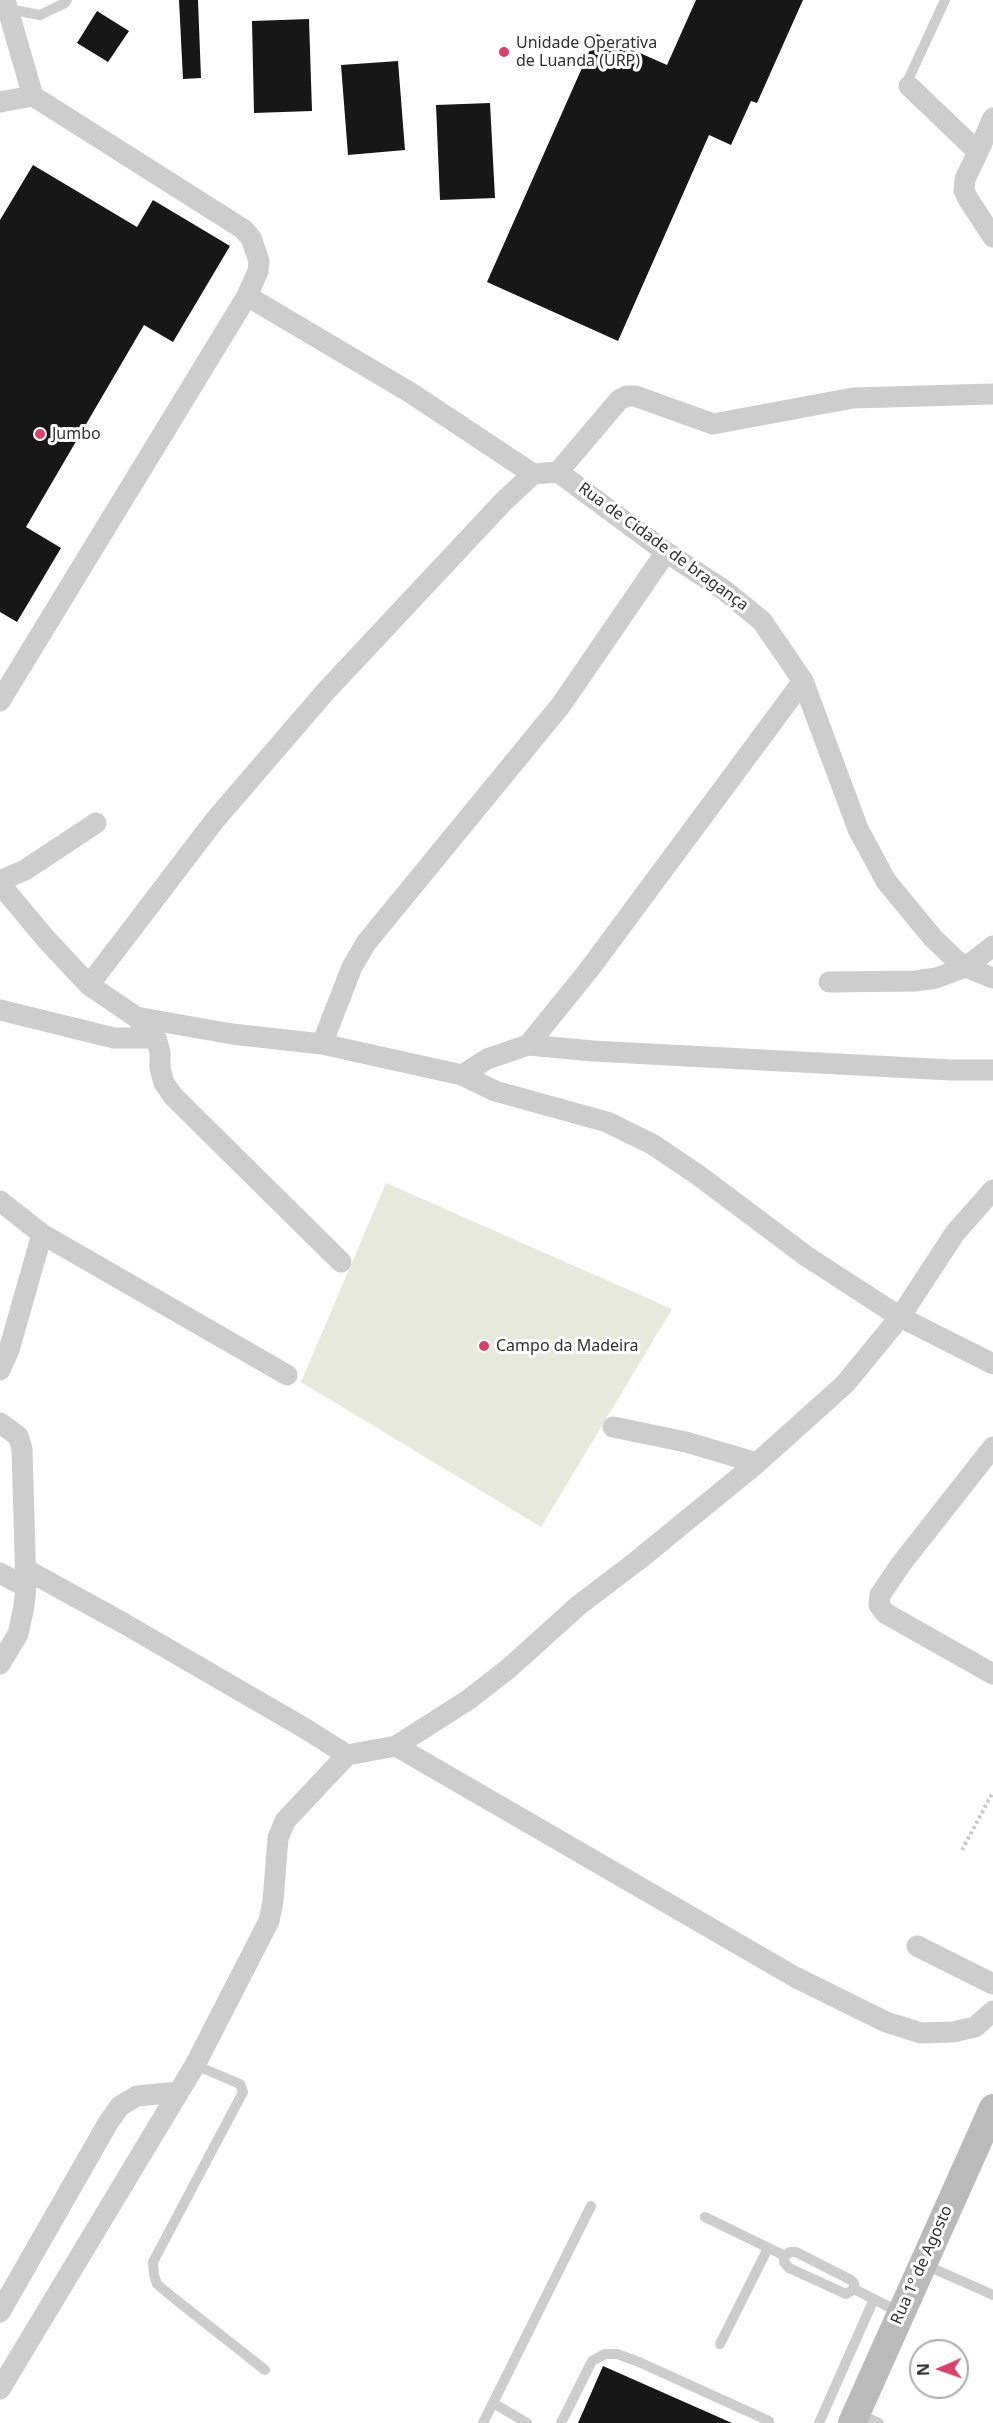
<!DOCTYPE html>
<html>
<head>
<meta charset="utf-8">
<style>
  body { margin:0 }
  #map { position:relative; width:993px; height:2423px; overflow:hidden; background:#fff; font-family:"Noto Sans",sans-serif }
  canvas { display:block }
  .north { position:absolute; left:909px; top:2339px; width:60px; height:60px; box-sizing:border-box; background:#fff; border:2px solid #acacac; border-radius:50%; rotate:268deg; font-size:16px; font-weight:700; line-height:24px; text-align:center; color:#303030 }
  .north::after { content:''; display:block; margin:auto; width:21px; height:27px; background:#d8416a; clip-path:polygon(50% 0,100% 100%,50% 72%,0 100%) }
</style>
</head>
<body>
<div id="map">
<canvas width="993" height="2423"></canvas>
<div class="north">N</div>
</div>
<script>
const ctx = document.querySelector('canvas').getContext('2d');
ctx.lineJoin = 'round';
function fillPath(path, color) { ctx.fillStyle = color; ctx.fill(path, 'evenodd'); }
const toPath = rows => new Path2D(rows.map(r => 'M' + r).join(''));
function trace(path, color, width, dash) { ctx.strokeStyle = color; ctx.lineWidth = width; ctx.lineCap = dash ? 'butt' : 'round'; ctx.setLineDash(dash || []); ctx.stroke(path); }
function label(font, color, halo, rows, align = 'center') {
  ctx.font = font + ' "Noto Sans",sans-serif'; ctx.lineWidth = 6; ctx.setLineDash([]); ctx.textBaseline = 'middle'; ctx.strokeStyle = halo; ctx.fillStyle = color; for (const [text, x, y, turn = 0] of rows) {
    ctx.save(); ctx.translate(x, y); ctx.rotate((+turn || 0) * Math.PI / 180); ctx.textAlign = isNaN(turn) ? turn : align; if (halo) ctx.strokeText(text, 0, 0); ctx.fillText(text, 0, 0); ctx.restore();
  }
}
const green = toPath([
  [386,1183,672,1309,541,1527,301,1382]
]);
const building = toPath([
  [179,0,198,0,201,78,183,79],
  [696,0,803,0,757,103,751,101,731,145,709,135,618,341,487,282,597,34,667,65],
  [97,11,129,31,108,62,77,43],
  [309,19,312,111,254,113,252,21],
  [398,61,405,150,348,155,341,65],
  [490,103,495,198,440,200,436,105],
  [33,165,137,227,153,200,230,246,173,342,144,325,26,527,61,548,17,622,0,612,0,220],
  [603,2366,732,2423,578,2423]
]);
const path = toPath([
  [962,1850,993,1792]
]);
const lane = toPath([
  [8,9,40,15,65,3,67,0],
  [909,86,909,78,945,0],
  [195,2065,240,2084,243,2092,153,2262,154,2275,157,2284,175,2299,265,2370],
  [705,2217,785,2256],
  [785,2256,784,2262,789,2268,846,2294,854,2289],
  [785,2256,790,2252,796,2252,851,2280,854,2283,854,2289],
  [923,2264,993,2295],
  [854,2289,899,2312],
  [720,2344,768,2248],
  [493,2403,527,2423],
  [857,2413,879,2423],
  [483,2423,591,2206],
  [561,2423,592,2361,605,2354,617,2354,639,2362,769,2421,769,2423],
  [819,2423,874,2299]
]);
const street = toPath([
  [909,86,978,152,965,179,964,190,968,199,993,237],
  [0,102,33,96],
  [978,152,993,118],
  [247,296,411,393,533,474],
  [558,472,666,552,724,590,762,621,803,681,858,829,886,881,933,938,956,960,966,967,993,978],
  [0,701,247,296,258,271,259,261,251,238,243,229,33,96,5,0],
  [0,881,25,870,96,823],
  [0,884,46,939,89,985,136,1017,156,1038,160,1052,160,1068,164,1083,173,1096,341,1262],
  [829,982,915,981,936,978,966,967,993,946],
  [89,985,215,820,326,691,504,501,533,474,558,472,619,400,627,396,635,396,713,424,853,398,993,394],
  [0,1010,114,1038,156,1038],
  [136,1017,232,1034,322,1044,462,1075,495,1091,607,1122,652,1144,698,1175,806,1256,900,1317,993,1364],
  [322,1044,352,967,366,943,561,705,666,552],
  [528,1045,588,971,803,681],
  [462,1075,487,1059,528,1045,593,1051,951,1070,993,1070],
  [0,1201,42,1234,287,1375],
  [0,1370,9,1350,42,1234],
  [0,1423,18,1436,22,1449,26,1587,24,1606,18,1634,0,1664],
  [613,1427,686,1442,757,1463],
  [993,1447,901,1564,880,1595,879,1605,885,1613,993,1674],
  [25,1569,125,1624,306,1729,347,1755],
  [0,1573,26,1587],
  [396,1746,468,1700,508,1669,579,1605,637,1561,757,1463,845,1384,900,1317,955,1233,993,1190],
  [917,1946,993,1984],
  [0,2312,108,2123,120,2106,137,2096,179,2092],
  [0,2389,195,2065,269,1921,273,1901,278,1838,285,1821,347,1755,396,1746,795,1977,886,2022,921,2033,953,2032,975,2027,993,2011]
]);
const secondary = toPath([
  [852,2423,993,2108]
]);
const markers = [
  [504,52,6,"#d8416a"],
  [40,434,6,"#d8416a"],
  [484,1346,6,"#d8416a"]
];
const poiNames = [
  ["Unidade Operativa",516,43],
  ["de Luanda (URP)",516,61],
  ["Jumbo",52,434],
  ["Campo da Madeira",496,1346]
];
const streetNames = [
  ["Rua de Cidade de bragança",663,547,36],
  ["Rua 1º de Agosto",922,2265,-66]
];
fillPath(green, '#e6e9dc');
fillPath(building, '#171717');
trace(path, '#cacaca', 4, [3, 3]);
trace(lane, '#cdcdcd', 10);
trace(street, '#cdcdcd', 21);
trace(secondary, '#bababa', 28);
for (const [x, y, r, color] of markers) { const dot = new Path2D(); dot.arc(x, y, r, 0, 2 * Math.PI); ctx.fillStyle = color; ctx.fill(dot); trace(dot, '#fff', 2); }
label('16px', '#303030', '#fff', poiNames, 'left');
label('16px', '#303030', '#fff', streetNames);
</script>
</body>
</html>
